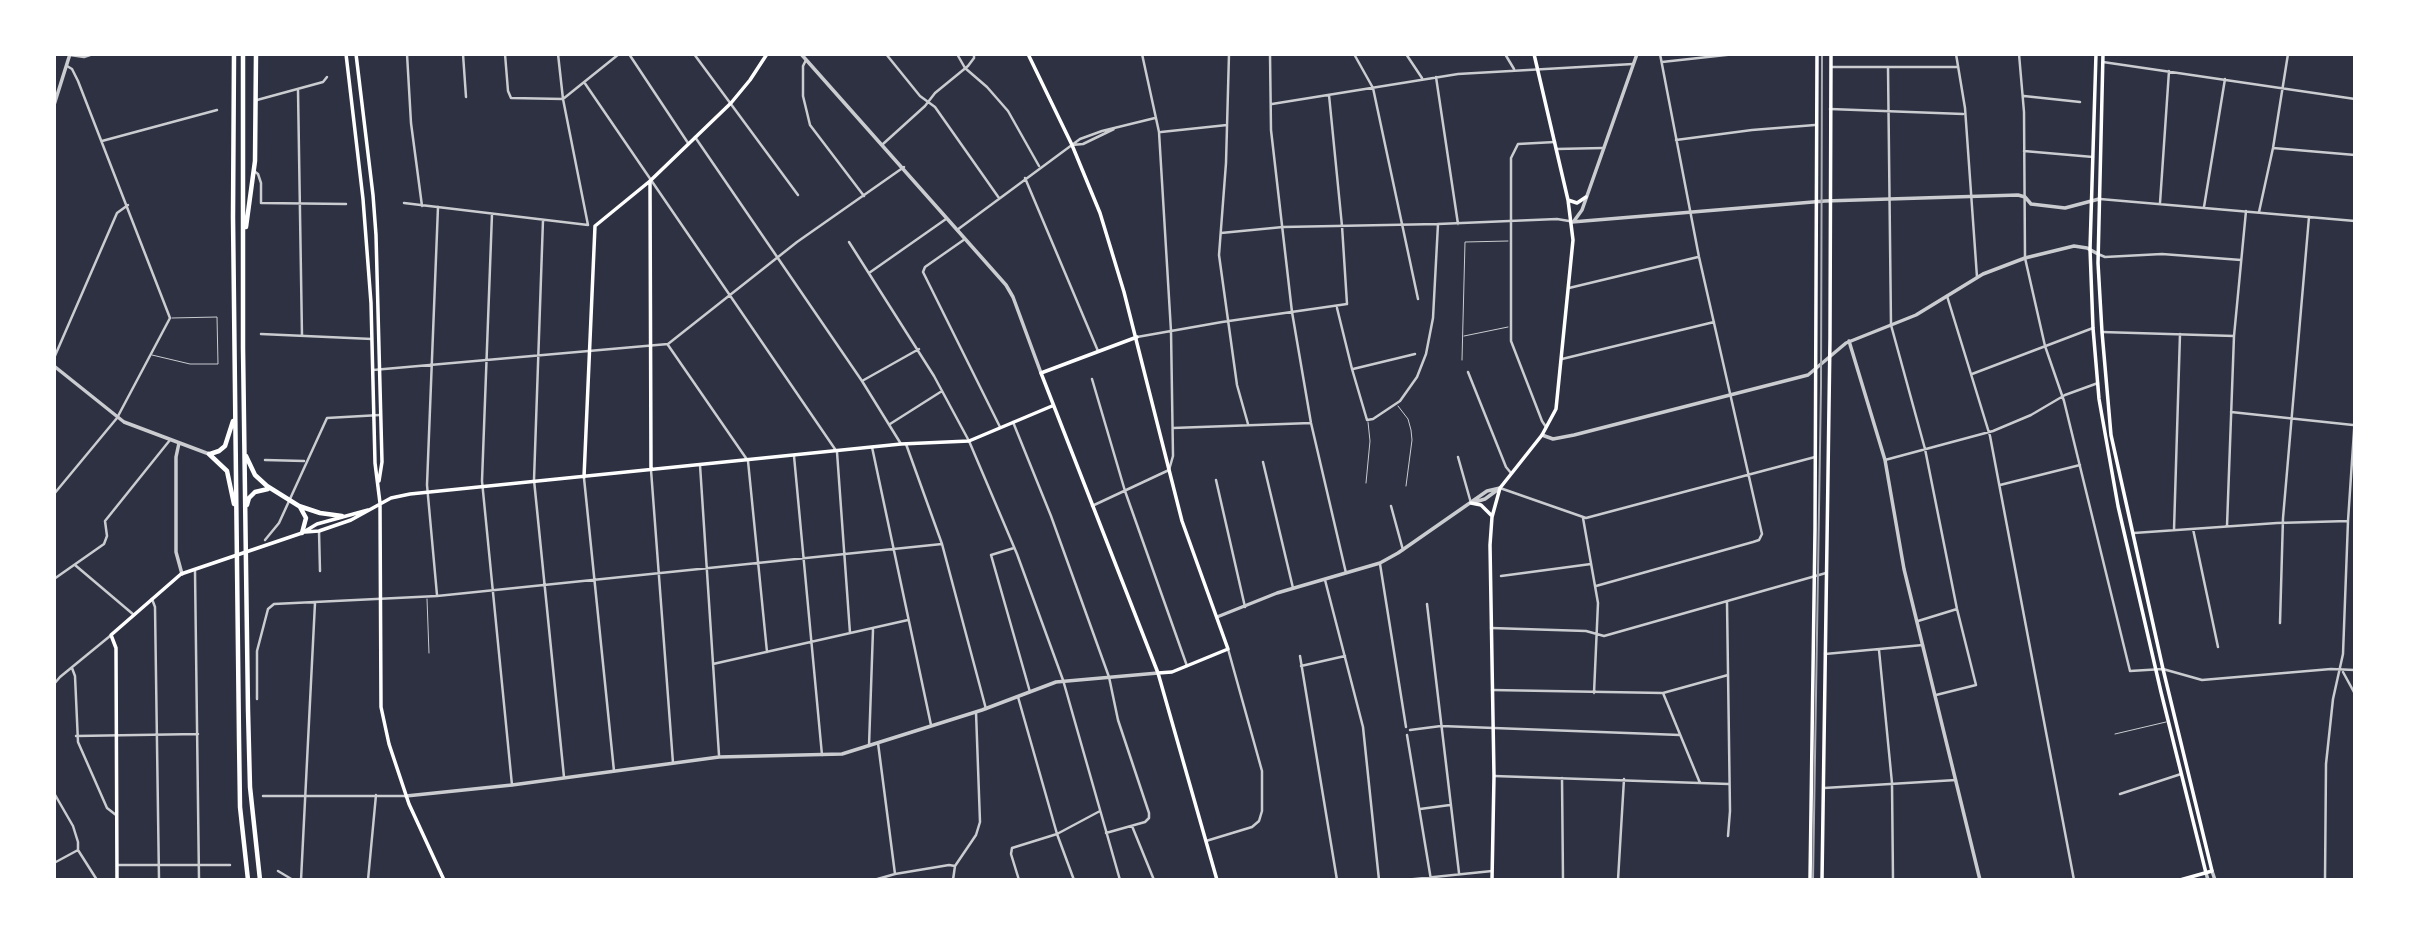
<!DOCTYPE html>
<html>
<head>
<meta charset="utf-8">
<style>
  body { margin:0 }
  #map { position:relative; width:2409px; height:934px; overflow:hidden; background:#2d3142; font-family:"Nunito Sans",sans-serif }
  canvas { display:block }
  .frame { position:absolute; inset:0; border:56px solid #fff; pointer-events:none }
</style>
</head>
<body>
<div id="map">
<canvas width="2409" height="934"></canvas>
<div class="frame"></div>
</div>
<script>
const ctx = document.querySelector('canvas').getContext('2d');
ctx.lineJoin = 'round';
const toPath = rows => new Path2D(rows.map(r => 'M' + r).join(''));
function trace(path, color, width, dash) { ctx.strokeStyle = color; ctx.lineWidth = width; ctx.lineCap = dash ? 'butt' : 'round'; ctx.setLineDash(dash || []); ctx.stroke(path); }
const service = toPath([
  [1464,336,1508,327],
  [152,355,190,364,218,364,217,317,172,318],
  [1462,360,1465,242,1508,241],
  [1398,406,1408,419,1411,430,1412,440,1406,486],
  [1366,483,1370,441,1368,422],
  [427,599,429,653],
  [2115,734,2166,722]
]);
const minor = toPath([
  [407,54,411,123,422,206],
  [463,54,466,97],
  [505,54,508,91,511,98,563,99,619,54],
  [629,54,688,143],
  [694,54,798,195],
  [886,54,920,96,935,107,999,198],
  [957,54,965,68,987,87,1008,111,1039,166],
  [1229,54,1226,163,1219,255,1237,385,1248,424],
  [1270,54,1271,130,1292,312,1311,423,1346,573],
  [1354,54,1373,88,1418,299],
  [1406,54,1422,78],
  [1505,54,1514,69],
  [1956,54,1965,108,1977,277],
  [2019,54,2024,112,2025,258,2045,346,2064,401,2130,671,2163,669,2202,680,2331,669,2355,670],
  [70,55,84,57,93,54],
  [806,60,803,66,803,96,810,125,864,196],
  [1662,62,1735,54],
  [2103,62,2355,99],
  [1831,67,1957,67],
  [1888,67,1891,325,1925,449,1957,609,1976,685,1936,695],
  [1436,77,1458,224],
  [584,82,837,452,850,633],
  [298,90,302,336],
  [2024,96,2080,102],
  [257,100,323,82,327,77],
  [1272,104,1458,74,1633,64],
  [1830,109,1963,114],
  [1161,132,1227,125],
  [695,137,862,381,901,444],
  [1676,140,1752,130,1815,125],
  [102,141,217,110],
  [883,144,925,106,935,93,968,66,974,58,974,54],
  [1072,145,1083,144,1114,129],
  [2273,148,2355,155],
  [1556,149,1604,148],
  [2024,151,2093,157],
  [254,171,258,174,261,183,261,203,346,204],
  [1025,178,1098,351],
  [2100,199,2355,221],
  [404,203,588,225,563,99,558,54],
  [2160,203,2169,71],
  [2204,207,2225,79],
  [2259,212,2273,148,2288,54],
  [492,214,482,481,512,785],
  [543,220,534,480,564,777],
  [957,230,1080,139,1102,131,1155,118],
  [1221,233,1283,227,1438,224,1557,219,1569,221],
  [965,239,925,267,923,272,1000,427],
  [849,242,934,376,969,441,1017,554,1063,680,1120,880],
  [2098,254,2105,257,2162,254,2241,260],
  [869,273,946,219],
  [1569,288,1698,257],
  [1947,296,1990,436,2074,880],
  [1337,308,1352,369,1367,420,1373,419,1400,401,1417,377,1426,354,1433,318,1438,224],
  [2102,332,2234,336],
  [261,334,372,339],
  [1137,337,1222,322,1347,304,1342,226,1329,95],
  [668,345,748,461,767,652],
  [54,358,117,213,128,205],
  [1562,359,1714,322],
  [1353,369,1415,354],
  [373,370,668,344,797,242,904,167],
  [1468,372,1506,467,1511,473],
  [1972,374,2093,328],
  [1092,379,1125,491,1187,666],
  [862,381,919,349],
  [2231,412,2353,425],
  [1013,422,1051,516,1109,677,1118,720,1149,813,1149,818,1145,822,1106,833],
  [890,424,942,391],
  [1546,427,1542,421,1511,341,1511,158,1518,144,1555,142],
  [1173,428,1311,423],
  [906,444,942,544,986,709],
  [872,447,931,725],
  [794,456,822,755],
  [1458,457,1471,503],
  [265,460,304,461],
  [1885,460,1993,431,2031,415,2065,395,2098,383],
  [1263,462,1293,588],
  [700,465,719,755],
  [651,470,673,763],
  [584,478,614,771],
  [1216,480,1245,607],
  [2000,485,2080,465],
  [1500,488,1586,518,1815,457],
  [54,494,117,418,170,318,78,81,72,69,67,66],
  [1092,506,1169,470,1173,456,1171,331,1159,132,1142,54],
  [1391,506,1403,550],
  [1583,518,1598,603,1594,693],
  [2227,526,2234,336,2246,211],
  [2193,529,2218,647],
  [2174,530,2180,334],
  [319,531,320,571],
  [2134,533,2277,523,2348,521],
  [265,540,279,523,327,418,380,415],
  [1014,548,991,555,1030,692],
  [1380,564,1406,727],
  [75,565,134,615],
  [195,571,199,880],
  [1501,576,1591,564],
  [54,579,104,544,107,536,105,521,170,440],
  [1325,580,1363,727,1379,880],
  [1596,586,1753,542,1759,540,1762,534,1699,257,1660,54],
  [437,595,427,485,438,207],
  [152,599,155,607,159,880],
  [1727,602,1730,811,1728,836],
  [1427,604,1459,873],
  [1918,621,1957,609],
  [2280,623,2283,518,2309,217],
  [1491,628,1586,631,1604,636,1826,573],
  [1879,650,1892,783,1893,880],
  [1825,654,1923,645],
  [1300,656,1337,880],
  [713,664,908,620],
  [1301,666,1345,656],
  [72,668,75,676,78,742,107,808,116,815],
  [2343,672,2355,694],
  [54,684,60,677,110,636],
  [1492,690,1663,693,1728,675],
  [1663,693,1700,783],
  [1018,697,1057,834,1074,880],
  [257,699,257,651,268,609,274,604,437,596,942,544],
  [1410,730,1441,726,1680,735],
  [1407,735,1431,880],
  [76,736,198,734],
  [878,743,895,874],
  [869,746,873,630],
  [1494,776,1729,784],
  [1562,778,1563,880],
  [1824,788,1956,780],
  [54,793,73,826,78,842,78,850,97,880],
  [2120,794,2181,774],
  [263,796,406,796],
  [1420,809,1450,805],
  [1132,826,1154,880],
  [1206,841,1252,827,1259,821,1262,811,1262,771,1228,649],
  [54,863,78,850],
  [117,865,230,865],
  [278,871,293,880],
  [301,880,315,603],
  [368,880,376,795],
  [874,880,895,874,949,865,955,866],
  [953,880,955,866,976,835,980,822,976,712],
  [1019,880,1011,854,1012,848,1057,834,1100,811],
  [1405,880,1492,871],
  [1618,880,1624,779],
  [2325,880,2326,764,2333,699,2343,654,2348,521,2355,416]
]);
const tertiary = toPath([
  [801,54,1006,285,1013,297,1041,373],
  [54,105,70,54],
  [1574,221,1582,210,1637,54],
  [1572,222,1825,201,2018,195,2025,197,2031,204,2065,208,2099,199],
  [1849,341,1885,460,1904,569,1980,880],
  [54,366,124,422,209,454],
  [1542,435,1553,439,1574,435,1808,375,1846,343,1916,315,1983,274,2025,258,2074,246,2087,248,2098,254],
  [179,443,176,457,176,552,182,574],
  [1475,502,1485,499,1500,488],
  [1217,617,1277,593,1380,563,1398,553,1487,491,1500,488],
  [406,796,512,785,719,757,842,754,982,710,1056,682,1158,673],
  [2212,871,2215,880],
  [2206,873,2208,880]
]);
const secondary = toPath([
  [346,54,363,199,371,303,375,463,380,503,381,707,389,744,409,804,444,880],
  [356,54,373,195,376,235,382,462,379,481],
  [1028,54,1072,145,1100,213,1124,292,1182,521,1228,649,1172,672,1158,673],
  [2096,54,2090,249,2093,328,2099,399,2118,506,2161,692,2206,873],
  [2103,54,2098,263,2102,332,2111,435,2163,669,2212,871,2180,880],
  [650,181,651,469],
  [1568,200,1577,203,1586,197],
  [1137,337,1041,373,1158,673,1217,880],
  [584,477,595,226,650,181,731,103,750,80,767,54],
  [1471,503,1481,505,1491,515],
  [305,532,319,531,351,520,391,498,410,494,901,444,969,441,1052,406],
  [117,880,116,648,111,635,181,574,302,533,317,524,368,510],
  [1492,880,1494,776,1490,545,1492,517,1500,488,1542,435,1556,409,1573,240,1568,200,1534,54],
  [1810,880,1815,529,1817,54],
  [1822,880,1830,339,1831,54]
]);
const trunk = toPath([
  [234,54,233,217,239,738,240,807,248,880],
  [243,54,243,348,248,710,250,787,260,880],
  [246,227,255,161,256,54],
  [209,454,227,471,234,504],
  [210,454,219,451,225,446,233,421],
  [246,456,255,475,267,486,299,506,320,513,342,516],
  [247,505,249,498,255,492,268,489],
  [300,507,306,518,302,533]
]);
const tram = toPath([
  [1813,880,1821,386,1822,54]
]);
trace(service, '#caccd0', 1);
trace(minor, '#caccd0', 2.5);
trace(tertiary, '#caccd0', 3.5);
trace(secondary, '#fff', 3.5);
trace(trunk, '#fff', 4.5);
trace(tram, '#abadb3', 2);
</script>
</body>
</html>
